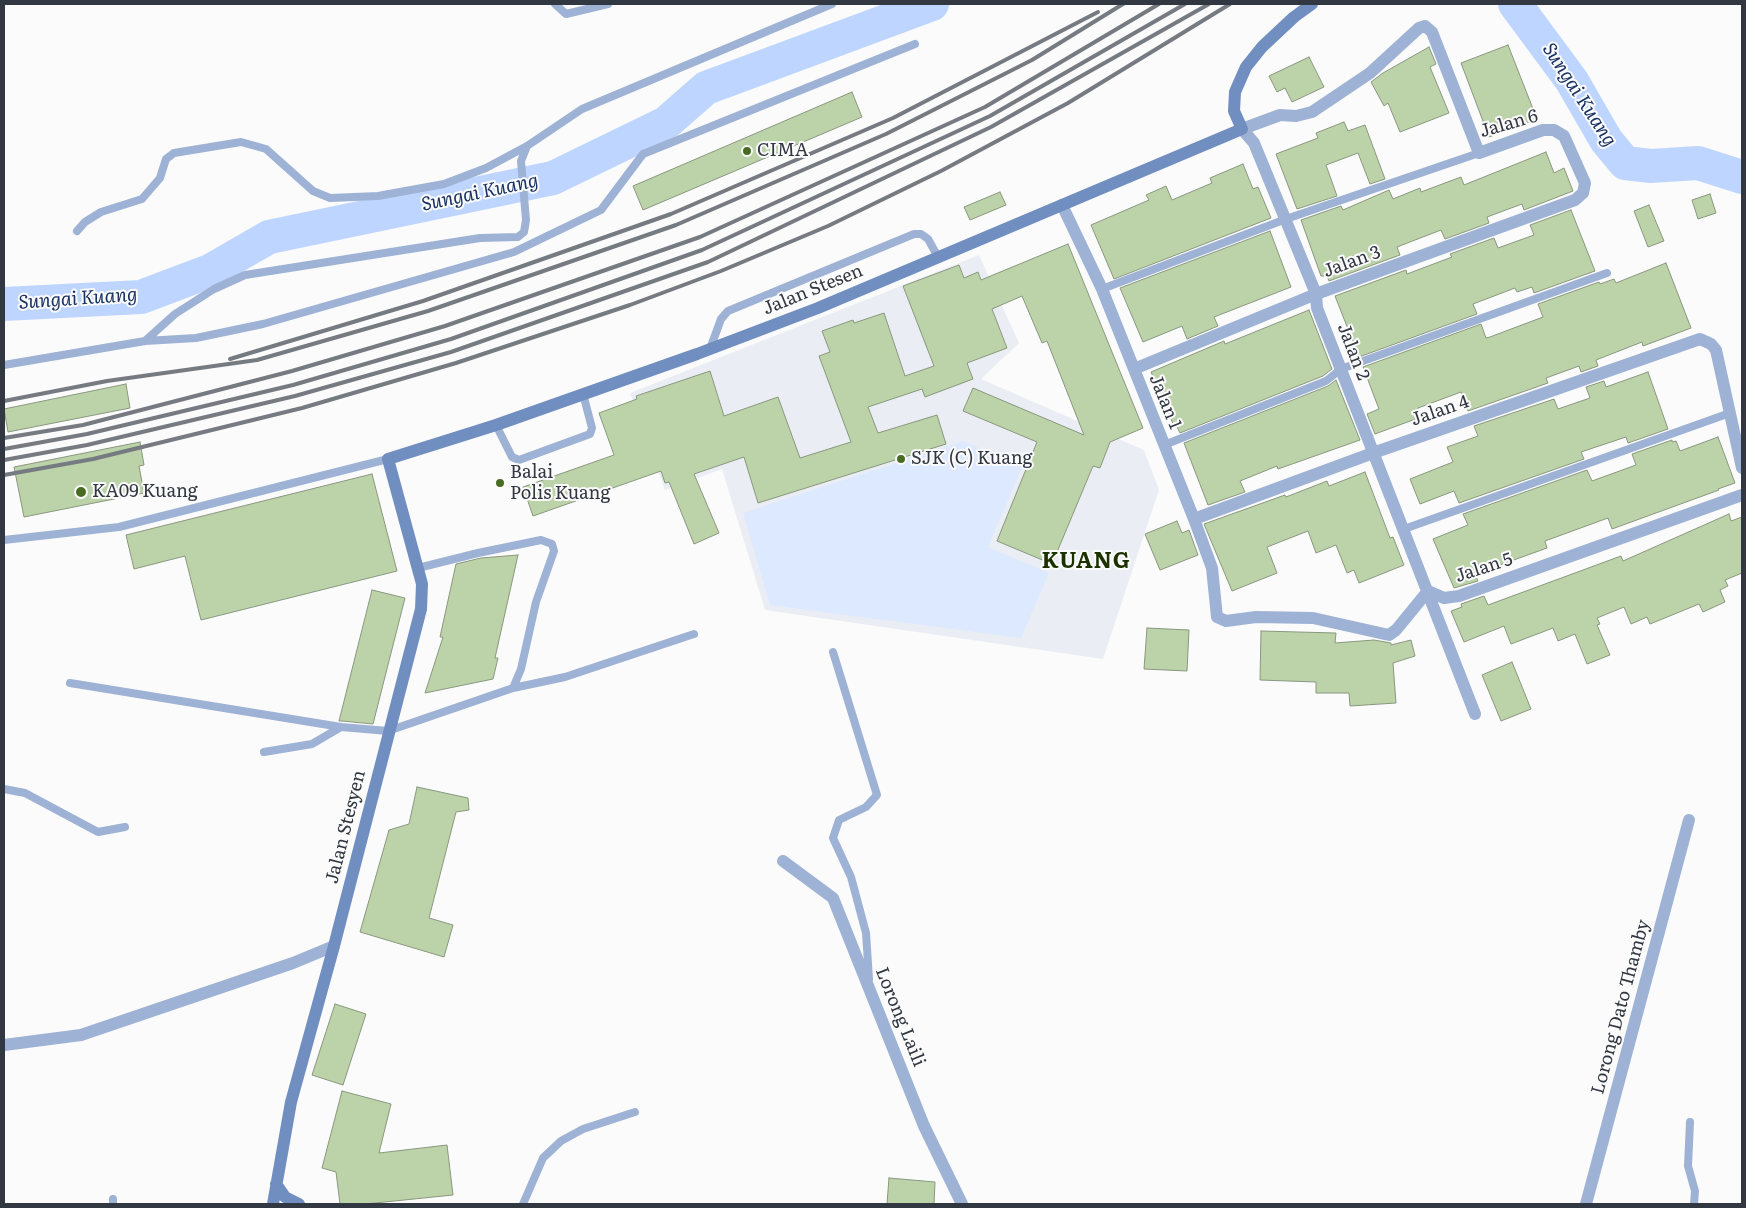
<!DOCTYPE html>
<html>
<head>
<meta charset="utf-8">
<style>
  body { margin:0 }
  #map { position:relative; width:1746px; height:1208px; overflow:hidden; background:#fbfbfb; font-family:Literata,serif }
  canvas { display:block }
  .frame { position:absolute; inset:0; border:5px solid #323842; pointer-events:none }
</style>
</head>
<body>
<div id="map">
<canvas width="1746" height="1208"></canvas>
<div class="frame"></div>
</div>
<script>
const ctx = document.querySelector('canvas').getContext('2d');
ctx.lineJoin = 'round';
function fillPath(path, color) { ctx.fillStyle = color; ctx.fill(path, 'evenodd'); }
const toPath = rows => new Path2D(rows.map(r => 'M' + r).join(''));
function trace(path, color, width, dash) { ctx.strokeStyle = color; ctx.lineWidth = width; ctx.lineCap = dash ? 'butt' : 'round'; ctx.setLineDash(dash || []); ctx.stroke(path); }
function label(font, color, halo, rows, align = 'center') {
  ctx.font = font + ' Literata,serif'; ctx.lineWidth = 4; ctx.setLineDash([]); ctx.textBaseline = 'middle'; ctx.strokeStyle = halo; ctx.fillStyle = color; for (const [text, x, y, turn = 0] of rows) {
    ctx.save(); ctx.translate(x, y); ctx.rotate((+turn || 0) * Math.PI / 180); ctx.textAlign = isNaN(turn) ? turn : align; if (halo) ctx.strokeText(text, 0, 0); ctx.fillText(text, 0, 0); ctx.restore();
  }
}
const built = toPath([
  [979,255,1019,343,981,379,1144,450,1159,490,1103,659,765,610,722,469,665,490,630,393]
]);
const green = toPath([
  [963,441,1022,467,988,547,1049,573,1021,638,770,605,743,513]
]);
const river = toPath([
  [1515,4,1572,81,1606,140,1625,163,1651,166,1698,163,1742,177],
  [4,304,141,297,210,271,269,237,553,178,666,123,706,88,932,4]
]);
const building = toPath([
  [1508,45,1537,119,1489,137,1461,63,1508,45],
  [1429,47,1436,64,1430,67,1449,113,1400,132,1388,103,1384,106,1371,82,1383,73,1429,47],
  [1309,57,1324,87,1292,102,1285,88,1277,92,1269,76,1309,57],
  [852,92,862,117,643,210,633,186,852,92],
  [1344,122,1348,131,1365,125,1385,179,1370,184,1358,153,1326,165,1337,196,1297,209,1276,154,1318,138,1316,133,1344,122],
  [1546,152,1554,173,1564,168,1573,191,1524,210,1522,204,1487,217,1489,223,1445,239,1441,230,1397,247,1400,255,1329,281,1327,276,1321,276,1301,220,1341,206,1343,210,1389,190,1393,199,1420,188,1421,192,1461,177,1464,185,1546,152],
  [1243,164,1253,189,1258,187,1271,218,1114,279,1091,225,1149,200,1146,195,1166,186,1172,200,1212,183,1210,178,1243,164],
  [1000,192,1006,205,970,220,964,207,1000,192],
  [1710,194,1716,213,1698,219,1692,200,1710,194],
  [1649,205,1664,241,1648,247,1634,211,1649,205],
  [1571,210,1595,271,1534,293,1532,287,1517,292,1515,288,1473,304,1477,314,1359,357,1335,296,1406,270,1407,274,1452,257,1450,254,1494,238,1498,248,1534,235,1530,225,1571,210],
  [1270,231,1291,287,1214,317,1218,326,1187,339,1182,326,1143,342,1120,288,1270,231],
  [1068,244,1143,428,1110,442,1100,468,1093,466,1052,564,997,541,1037,442,963,411,973,388,1084,435,1047,341,1042,343,1022,296,992,309,1007,348,967,363,973,379,925,397,922,389,868,407,878,433,937,415,946,444,758,503,744,457,694,474,719,533,694,544,669,482,665,483,661,471,533,516,523,487,614,455,599,413,637,399,636,396,710,371,724,416,778,397,800,458,851,442,819,356,830,352,822,331,853,320,854,323,884,313,905,376,934,366,903,286,959,265,964,278,978,272,981,280,1068,244],
  [1666,263,1691,328,1643,346,1642,342,1596,360,1598,366,1581,372,1579,366,1546,378,1548,383,1468,411,1461,392,1418,408,1421,417,1375,434,1367,414,1379,409,1363,367,1481,324,1486,338,1490,337,1543,317,1538,304,1599,282,1600,284,1614,279,1616,283,1666,263],
  [1309,310,1332,369,1323,376,1180,433,1176,425,1174,426,1151,372,1224,341,1225,344,1309,310],
  [1648,372,1668,429,1628,443,1626,437,1581,452,1584,459,1459,503,1454,491,1420,504,1410,479,1453,462,1447,447,1478,436,1474,426,1554,399,1558,409,1590,398,1586,387,1604,381,1606,387,1648,372],
  [1336,380,1360,440,1278,469,1277,466,1240,481,1245,492,1208,505,1184,443,1328,386,1336,380],
  [126,384,130,408,8,432,4,409,126,384],
  [1718,437,1735,483,1718,489,1719,490,1612,529,1608,518,1545,541,1547,548,1475,574,1478,581,1454,588,1433,539,1468,525,1463,514,1587,470,1592,481,1636,465,1632,454,1672,440,1672,442,1676,441,1680,451,1718,437],
  [140,442,144,465,139,466,144,493,24,517,14,467,140,442],
  [1365,472,1390,538,1393,537,1404,565,1359,583,1354,570,1347,573,1336,545,1316,553,1308,531,1267,547,1277,573,1232,591,1204,524,1285,495,1286,497,1327,481,1329,486,1365,472],
  [372,474,397,571,201,620,185,556,134,569,126,535,372,474],
  [1729,514,1731,521,1742,517,1742,573,1725,580,1728,586,1720,590,1725,602,1703,612,1699,604,1650,624,1647,617,1631,624,1624,607,1597,618,1600,624,1597,625,1610,655,1587,664,1575,634,1558,641,1553,628,1511,644,1504,626,1464,642,1451,611,1462,607,1461,604,1484,596,1488,605,1621,556,1623,561,1729,514],
  [1177,521,1182,533,1189,530,1198,555,1160,570,1145,534,1177,521],
  [518,555,495,658,498,658,493,679,425,693,443,637,440,637,456,564,481,558,518,555],
  [372,590,405,598,373,724,342,721,339,721,372,590],
  [1147,628,1189,630,1187,671,1144,669,1147,628],
  [1261,631,1336,633,1335,643,1374,640,1391,643,1391,645,1411,640,1415,656,1393,663,1396,703,1350,706,1349,693,1316,693,1316,682,1260,680,1261,631],
  [1512,662,1531,709,1501,721,1482,675,1512,662],
  [417,787,468,798,469,810,456,812,429,918,453,925,444,957,360,932,389,830,409,824,417,787],
  [335,1004,366,1014,343,1085,312,1075,335,1004],
  [342,1091,391,1104,379,1153,447,1145,453,1195,365,1204,340,1204,336,1172,322,1168,342,1091],
  [889,1178,935,1182,934,1204,887,1204,889,1178]
]);
const service = toPath([
  [555,4,566,14,608,4],
  [77,231,85,222,101,212,142,199,160,178,166,159,174,153,241,142,266,149,313,191,330,198,378,196,444,184,486,168,527,146,582,109,832,4],
  [1102,289,1286,219,1479,153],
  [145,341,175,314,214,289,245,275,480,238,518,237,524,232,526,220,521,161,527,146],
  [710,349,721,319,728,311,914,234,921,234,928,239,938,257],
  [4,365,145,341,196,338,263,324,514,252,601,210,643,154,915,44],
  [496,425,512,457,519,460,590,434,592,428,583,394],
  [1164,445,1326,381,1341,369,1607,273],
  [1404,529,1730,413],
  [4,540,119,527,388,459],
  [833,652,877,795,866,807,839,820,833,838,851,877,866,933,869,979],
  [70,683,341,727],
  [513,688,565,677,694,634],
  [264,752,312,744,341,727,388,731,513,688,521,669,536,602,554,551,552,544,541,540,478,553,418,568],
  [4,789,25,793,98,832,125,827],
  [1690,1122,1688,1166,1695,1191,1694,1204],
  [113,1199,113,1204],
  [523,1204,543,1158,561,1141,583,1129,635,1112]
]);
const minor = toPath([
  [1062,205,1102,289,1194,519,1212,568,1217,617,1226,621,1256,617,1313,618,1389,635,1396,630,1428,591],
  [1134,369,1316,294,1575,200,1583,193,1585,183,1564,136,1554,130,1543,130,1479,153,1432,32,1425,26,1419,28,1370,73,1312,112,1296,116,1280,115,1242,129,1254,143,1316,294,1317,308,1475,714],
  [1194,519,1373,453,1700,339,1711,344,1716,350,1742,468],
  [1428,591,1444,598,1459,596,1742,495],
  [783,861,833,898,924,1126,962,1204],
  [4,1045,81,1035,293,963,334,946],
  [1586,1204,1689,820]
]);
const secondary = toPath([
  [276,1184,285,1197,299,1204],
  [273,1204,291,1102,334,946,421,609,422,584,388,459,496,425,697,354,818,308,1242,129,1234,111,1235,92,1246,67,1262,47,1294,17,1312,4]
]);
const rail = toPath([
  [230,359,423,301,671,214,893,118,1098,12],
  [4,401,107,381,257,360,428,311,676,225,886,134,1032,60,1123,4],
  [4,438,83,425,292,371,445,326,700,237,985,107,1159,4],
  [4,449,87,434,293,385,451,339,702,250,990,116,1185,4],
  [4,460,87,445,295,396,451,352,708,262,991,127,1209,4],
  [4,475,93,459,302,408,456,363,630,305,721,271,828,226,941,171,1068,103,1230,4]
]);
const markers = [
  [747,151,5,"#496c23"],
  [901,459,5,"#496c23"],
  [500,483,5,"#496c23"],
  [81,492,6,"#496c23"]
];
const streetNames = [
  ["Jalan 6",1509,124,-16],
  ["Jalan 3",1352,262,-20],
  ["Jalan Stesen",813,290,-22],
  ["Jalan 2",1353,352,69],
  ["Jalan 1",1165,402,68],
  ["Jalan 4",1440,411,-19],
  ["Jalan 5",1484,568,-18],
  ["Jalan Stesyen",346,827,-76],
  ["Lorong Dato Thamby",1621,1007,-75],
  ["Lorong Laili",900,1017,68]
];
const poiNames = [
  ["CIMA",757,151],
  ["SJK (C) Kuang",911,459],
  ["Balai",510,473],
  ["Polis Kuang",510,494],
  ["KA09 Kuang",92,492]
];
const waterNames = [
  ["Sungai Kuang",1579,95,57],
  ["Sungai Kuang",480,193,-12],
  ["Sungai Kuang",78,299,-4]
];
const districtNames = [
  ["KUANG",1086,562]
];
fillPath(built, '#eaeef4');
fillPath(green, '#dce9fe');
trace(river, '#bed6ff', 34);
fillPath(building, '#bcd3a9');
trace(building, '#89977e', 1);
trace(service, '#9eb2d5', 8);
trace(minor, '#9eb2d5', 12);
trace(secondary, '#718ec1', 12);
trace(rail, '#767a81', 4);
for (const [x, y, r, color] of markers) { const dot = new Path2D(); dot.arc(x, y, r, 0, 2 * Math.PI); ctx.fillStyle = color; ctx.fill(dot); trace(dot, '#fbfbfb', 2); }
label('18px', '#323842', '#fbfbfb', streetNames);
label('18px', '#323842', '#fbfbfb', poiNames, 'left');
label('italic 19px', '#183264', '#fbfbfb', waterNames);
ctx.letterSpacing = '1px';
label('bold 22px', '#1b3200', '#fbfbfb', districtNames);
ctx.letterSpacing = '0px';
</script>
</body>
</html>
